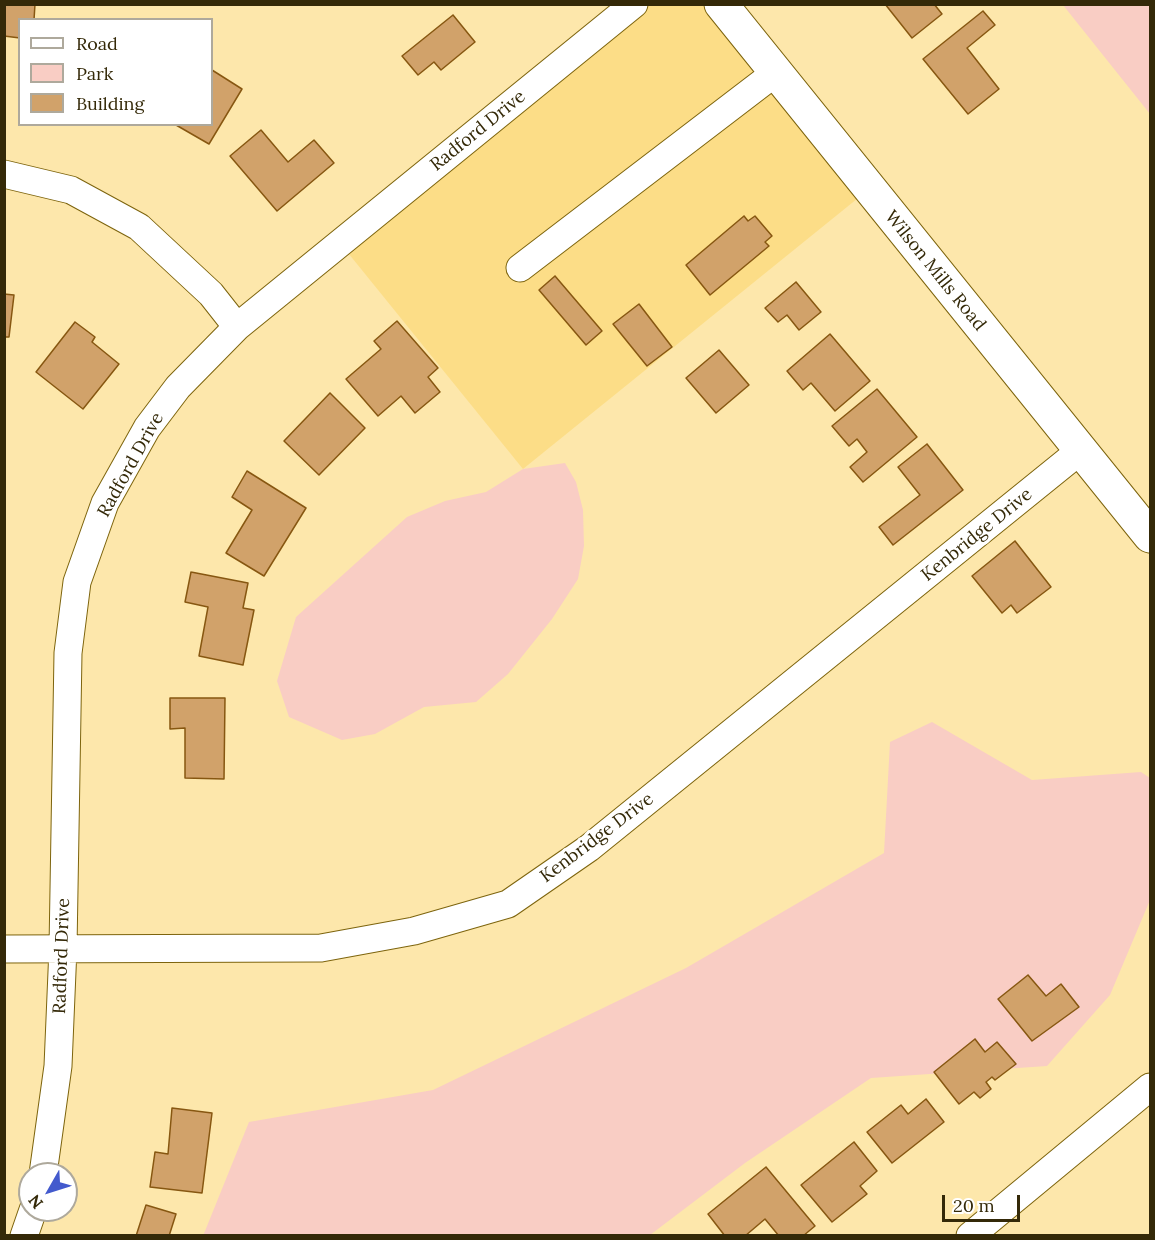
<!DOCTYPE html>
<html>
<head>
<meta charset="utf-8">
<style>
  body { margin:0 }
  #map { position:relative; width:1155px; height:1240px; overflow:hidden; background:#fde7ab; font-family:Lora,serif }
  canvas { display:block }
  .frame { position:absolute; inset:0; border:6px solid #342908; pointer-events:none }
  .legend { position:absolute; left:18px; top:18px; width:195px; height:108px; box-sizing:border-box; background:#fff; border:2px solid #aea99c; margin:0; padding:8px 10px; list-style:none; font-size:18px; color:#342908 }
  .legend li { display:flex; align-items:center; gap:12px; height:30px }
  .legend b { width:30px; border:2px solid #aea99c }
  .north { position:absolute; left:18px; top:1162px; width:60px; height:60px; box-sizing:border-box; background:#fff; border:2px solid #aea99c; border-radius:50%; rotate:231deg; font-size:16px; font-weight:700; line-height:24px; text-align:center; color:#342908 }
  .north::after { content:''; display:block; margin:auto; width:21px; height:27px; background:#435acd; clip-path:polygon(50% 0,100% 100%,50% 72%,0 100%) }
  .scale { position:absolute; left:942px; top:1195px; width:78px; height:27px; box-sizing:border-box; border:3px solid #342908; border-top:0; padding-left:8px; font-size:18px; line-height:21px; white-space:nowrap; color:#342908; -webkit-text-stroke:4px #fff; paint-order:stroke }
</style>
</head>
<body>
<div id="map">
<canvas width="1155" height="1240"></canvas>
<div class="frame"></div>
<ul class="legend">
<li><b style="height:8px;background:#fff"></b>Road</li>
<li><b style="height:16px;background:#f9cdc4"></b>Park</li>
<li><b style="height:16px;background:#d1a26a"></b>Building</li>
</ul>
<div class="north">N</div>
<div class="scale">20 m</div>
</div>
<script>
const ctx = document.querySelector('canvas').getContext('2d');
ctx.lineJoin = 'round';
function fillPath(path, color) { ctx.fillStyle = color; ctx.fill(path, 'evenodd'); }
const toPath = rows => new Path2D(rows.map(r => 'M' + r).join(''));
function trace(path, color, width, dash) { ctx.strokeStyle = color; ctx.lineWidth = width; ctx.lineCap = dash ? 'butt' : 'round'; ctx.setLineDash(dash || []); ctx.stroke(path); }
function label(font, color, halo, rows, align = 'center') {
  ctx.font = font + ' Lora,serif'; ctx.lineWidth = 6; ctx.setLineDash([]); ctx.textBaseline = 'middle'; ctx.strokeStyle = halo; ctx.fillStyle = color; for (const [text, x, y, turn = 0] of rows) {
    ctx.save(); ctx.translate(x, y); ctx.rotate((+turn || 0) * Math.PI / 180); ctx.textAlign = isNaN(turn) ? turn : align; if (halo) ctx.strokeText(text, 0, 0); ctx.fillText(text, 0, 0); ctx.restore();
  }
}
const built = toPath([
  [635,5,721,5,868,190,523,469,340,243]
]);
const green = toPath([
  [1063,5,1150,5,1150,114],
  [565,463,576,482,583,510,584,546,578,579,552,619,508,674,476,702,424,707,375,734,342,740,289,717,277,681,296,617,407,517,445,501,486,492,523,469],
  [932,722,1032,780,1141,772,1150,778,1150,900,1110,995,1047,1066,871,1078,745,1163,650,1235,203,1236,249,1122,433,1090,686,968,884,853,890,742]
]);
const building = toPath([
  [4,4,35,4,34,20,20,20,20,38,4,36,4,4],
  [885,4,934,4,942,14,912,38,885,4],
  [983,11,995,25,967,48,999,89,968,114,923,59,983,11],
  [453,15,475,42,441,70,434,62,418,75,402,56,453,15],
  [212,70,242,89,209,144,176,125,212,124,212,70],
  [261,130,288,162,314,140,334,163,277,211,230,156,261,130],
  [744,216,748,221,755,216,772,236,765,242,769,246,710,295,686,265,744,216],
  [555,276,602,331,586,345,539,290,555,276],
  [796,282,821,312,799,330,787,315,778,322,765,308,796,282],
  [4,294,14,295,9,337,4,337,4,294],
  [639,304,672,347,647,366,613,324,639,304],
  [397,321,438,368,428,377,440,392,415,413,401,396,378,416,346,379,381,349,374,341,397,321],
  [75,322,95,337,92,342,119,364,83,409,36,372,75,322],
  [830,334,870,381,835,411,811,383,803,390,787,371,830,334],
  [719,350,749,385,716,413,686,378,719,350],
  [877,389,917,437,863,482,850,467,867,452,857,439,849,446,832,426,877,389],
  [330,393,365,428,319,475,284,441,330,393],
  [927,444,963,490,893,545,879,527,920,495,898,467,927,444],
  [247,471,306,508,264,576,226,553,252,510,232,497,247,471],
  [1015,541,1051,587,1017,613,1011,605,1002,613,972,576,1015,541],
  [191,572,248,583,243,608,254,610,243,665,199,656,208,607,185,602,191,572],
  [170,698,225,698,224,779,185,778,185,728,170,729,170,698],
  [1028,975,1046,996,1061,984,1079,1007,1032,1041,998,999,1028,975],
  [975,1039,985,1052,997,1042,1016,1064,995,1080,992,1077,986,1082,991,1089,980,1098,974,1092,959,1104,934,1072,975,1039],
  [926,1099,944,1122,892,1163,867,1132,901,1105,908,1114,926,1099],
  [172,1108,212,1113,202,1193,150,1187,155,1152,168,1154,172,1108],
  [854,1142,877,1171,860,1186,867,1194,832,1222,801,1185,854,1142],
  [766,1167,815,1226,803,1236,779,1236,765,1219,745,1236,725,1236,708,1214,766,1167],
  [146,1205,176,1214,169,1236,136,1236,146,1205]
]);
const minor = toPath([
  [4,174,71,190,139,227,211,294,237,327],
  [520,268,775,73],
  [4,949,321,948,414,931,508,904,589,848,1081,450],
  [43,1174,58,1066,63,948,68,653,77,582,105,503,147,428,178,387,237,327,634,4],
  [24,1236,33,1210],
  [970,1236,1150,1087]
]);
const major = toPath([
  [721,4,1150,536]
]);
const streetNames = [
  ["Radford Drive",478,131,-39],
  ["Wilson Mills Road",935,271,51],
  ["Radford Drive",131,465,-61],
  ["Kenbridge Drive",977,535,-39],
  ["Kenbridge Drive",597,838,-37],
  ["Radford Drive",62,956,-88]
];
fillPath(built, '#fcdd87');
fillPath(green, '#f9cdc4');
fillPath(building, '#d1a26a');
trace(building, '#875711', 1.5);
trace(minor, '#7d640d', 29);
trace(major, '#7d640d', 35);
trace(minor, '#fff', 27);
trace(major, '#fff', 33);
label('18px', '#342908', '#fff', streetNames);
</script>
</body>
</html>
